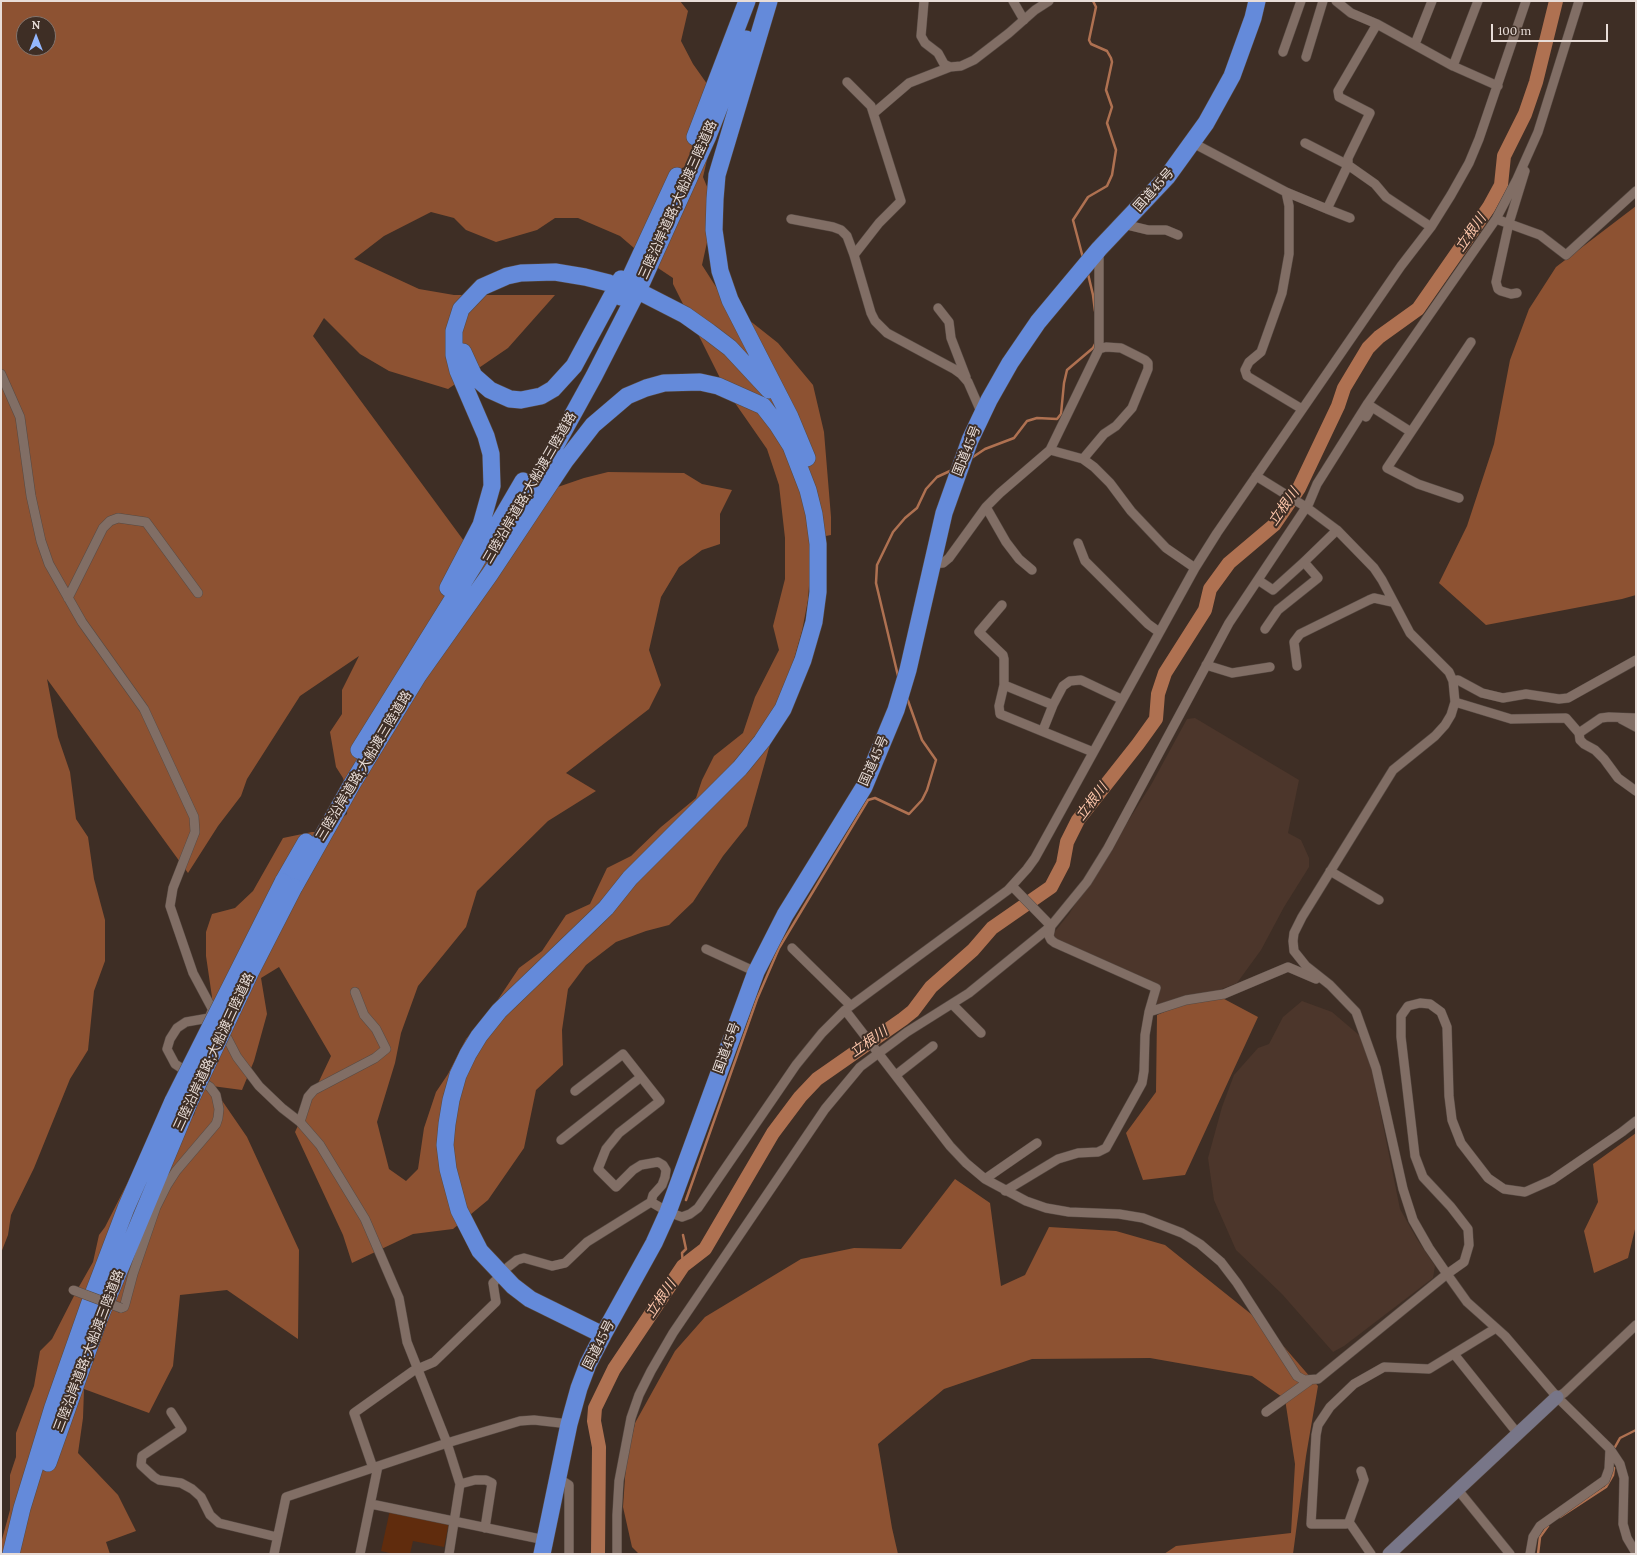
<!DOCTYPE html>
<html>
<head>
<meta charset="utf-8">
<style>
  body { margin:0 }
  #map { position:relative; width:1637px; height:1555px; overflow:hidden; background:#3e2e25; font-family:Lora,serif }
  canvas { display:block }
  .frame { position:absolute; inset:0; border:2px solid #e8ddd8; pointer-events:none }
  .north { position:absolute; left:16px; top:16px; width:40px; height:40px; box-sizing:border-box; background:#3e2e25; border:1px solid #82746d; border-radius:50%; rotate:0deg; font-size:11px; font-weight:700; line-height:16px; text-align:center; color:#e8ddd8 }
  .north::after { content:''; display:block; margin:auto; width:14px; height:18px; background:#94b7fd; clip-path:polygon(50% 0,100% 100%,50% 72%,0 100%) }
  .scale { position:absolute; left:1491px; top:24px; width:117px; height:18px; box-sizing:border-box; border:2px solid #e8ddd8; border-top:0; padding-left:5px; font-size:12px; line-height:14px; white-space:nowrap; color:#e8ddd8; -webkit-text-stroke:3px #3e2e25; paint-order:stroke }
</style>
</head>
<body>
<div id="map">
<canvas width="1637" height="1555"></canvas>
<div class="frame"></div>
<div class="north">N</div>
<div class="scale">100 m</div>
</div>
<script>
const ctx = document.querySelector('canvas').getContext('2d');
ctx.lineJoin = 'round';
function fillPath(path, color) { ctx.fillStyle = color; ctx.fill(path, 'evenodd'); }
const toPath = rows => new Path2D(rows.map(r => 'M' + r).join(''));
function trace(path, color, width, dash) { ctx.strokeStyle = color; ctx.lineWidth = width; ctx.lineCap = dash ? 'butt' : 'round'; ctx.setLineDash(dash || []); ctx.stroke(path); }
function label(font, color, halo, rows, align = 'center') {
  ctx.font = font + ' Lora,"Noto Sans JP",serif'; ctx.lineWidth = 4; ctx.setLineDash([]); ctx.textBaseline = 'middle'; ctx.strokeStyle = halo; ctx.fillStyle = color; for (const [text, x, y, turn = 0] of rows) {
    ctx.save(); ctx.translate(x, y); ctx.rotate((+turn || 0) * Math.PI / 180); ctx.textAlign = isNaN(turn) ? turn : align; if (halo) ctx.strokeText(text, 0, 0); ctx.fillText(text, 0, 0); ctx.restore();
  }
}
const built = toPath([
  [1195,718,1299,780,1288,833,1301,840,1309,858,1309,867,1284,907,1261,950,1237,983,1159,1014,1156,1002,1161,987,1057,942,1052,935,1069,914,1151,785,1187,719],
  [1302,1001,1332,1012,1366,1041,1400,1209,1417,1239,1435,1266,1433,1278,1344,1346,1333,1352,1282,1294,1236,1250,1214,1200,1208,1158,1222,1107,1234,1075,1258,1048,1269,1044,1283,1017]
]);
const green = toPath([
  [390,1510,449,1523,444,1547,413,1541,410,1554,394,1554,381,1551]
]);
const forest = toPath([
  [1,1,680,1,688,11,681,41,693,64,710,88,710,147,703,177,715,206,702,265,725,301,778,343,813,385,824,432,831,517,831,535,810,539,810,572,808,600,802,631,747,826,723,856,693,902,669,925,646,931,616,942,586,965,568,989,562,1030,563,1065,536,1090,524,1148,488,1200,453,1229,413,1234,352,1263,343,1235,295,1132,331,1056,279,967,261,978,267,1014,254,1061,242,1090,212,1086,247,1137,299,1250,298,1339,227,1290,180,1295,173,1366,149,1413,84,1389,83,1418,78,1453,118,1495,136,1531,106,1542,110,1554,1,1554,1,1543,10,1510,10,1475,16,1457,16,1433,34,1386,40,1351,52,1339,76,1292,93,1262,99,1235,105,1227,135,1168,170,1133,194,1115,200,1094,212,1026,212,997,206,956,206,932,212,914,235,908,253,891,283,838,312,832,324,832,347,814,348,796,343,778,336,767,330,732,342,714,342,690,359,656,300,696,247,779,241,796,218,826,188,873,47,679,58,737,70,772,76,819,88,837,94,879,105,920,105,961,94,991,88,1050,70,1079,34,1168,11,1215,8,1235,1,1253],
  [24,24,48,24,48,48,24,48],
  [431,212,454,218,466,230,496,242,537,230,555,218,578,218,620,236,655,266,673,278,673,284,726,390,767,449,779,485,785,538,785,579,773,626,779,650,755,697,743,733,714,756,702,780,696,798,661,827,631,856,607,868,590,904,566,915,542,951,519,968,495,1004,466,1039,448,1074,436,1092,424,1128,418,1169,406,1181,389,1169,377,1122,395,1063,401,1033,418,986,466,927,477,891,548,821,596,791,566,773,649,709,661,685,649,650,661,597,679,567,702,550,720,544,720,514,732,490,702,484,684,473,608,472,584,478,549,490,495,531,478,560,313,336,324,318,360,354,389,371,448,389,508,348,555,295,454,295,419,289,354,259,384,236],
  [1636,206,1636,595,1622,599,1486,625,1439,583,1467,526,1494,444,1510,360,1529,309,1556,267],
  [1211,992,1258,1017,1185,1175,1143,1180,1126,1133,1156,1092,1157,1015],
  [1636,1133,1636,1225,1628,1258,1594,1273,1584,1231,1598,1202,1593,1164],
  [955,1179,990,1203,1001,1286,1025,1275,1049,1227,1116,1231,1165,1245,1266,1326,1318,1386,1306,1456,1293,1554,1164,1554,1176,1546,1291,1533,1295,1464,1285,1399,1252,1376,1150,1358,1032,1359,944,1389,878,1444,892,1528,898,1554,639,1554,632,1547,623,1507,626,1464,635,1423,675,1351,705,1317,801,1259,854,1248,901,1249]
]);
const stream = toPath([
  [1083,258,1073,220,1088,197,1107,186,1112,175,1116,150,1107,123,1112,107,1106,90,1112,62,1111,58,1107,51,1091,44,1089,40,1096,7,1093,1],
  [1088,274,1093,295,1095,311],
  [970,459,985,449,1014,438,1027,421,1037,418,1057,419,1061,414,1064,383,1067,370,1093,348,1095,344],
  [898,676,876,583,877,565,893,532,905,518,917,508,926,489,937,477,950,471],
  [686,1200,757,999,779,948,868,800,875,798,909,814,922,800,927,790,936,760,922,740,907,698],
  [683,1235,686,1249,682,1253,683,1266],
  [1615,1447,1620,1438,1636,1430],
  [1560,1517,1606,1487,1613,1475,1614,1468],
  [1538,1554,1540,1537,1548,1526]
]);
const river = toPath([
  [598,1554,599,1447,594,1421,595,1408,614,1369,683,1266,705,1249,773,1133,800,1097,817,1079,903,1019,913,1011,931,987,973,950,992,928,1051,887,1063,864,1067,842,1078,820,1138,744,1156,719,1158,694,1165,673,1205,610,1210,589,1229,563,1274,525,1299,488,1338,406,1344,388,1368,348,1379,337,1418,309,1489,207,1501,185,1504,156,1525,114,1536,82,1556,1]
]);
const street = toPath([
  [924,1,921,36,925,43,938,53,944,64,950,67,961,66,974,60,1009,33,1035,10,1049,1],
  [1013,1,1024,20],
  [1336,1,1351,13,1377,24,1453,66,1498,86],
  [1415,44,1432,1],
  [1283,52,1301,1],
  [1306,57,1323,1],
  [1453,66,1478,1],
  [847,82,871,106,901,201,879,223,854,255,871,313,875,321,887,333,954,369,961,374,968,382,982,414],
  [874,113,909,83,950,67],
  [1193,143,1286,192,1289,206,1289,254,1282,293,1261,352,1249,362,1245,370,1247,376,1302,409],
  [1305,143,1348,165,1375,184,1386,197,1431,227],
  [1286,192,1327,209,1348,165,1348,158,1370,113,1339,97,1338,91,1377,24],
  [1327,209,1350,218],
  [791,219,833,227,841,230,847,236,854,255],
  [1496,219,1540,235,1566,255,1636,191],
  [1123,224,1148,230,1166,230,1178,235],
  [1517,293,1511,294,1501,291,1498,289,1496,282,1509,223,1525,171],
  [938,308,949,322,951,338,966,377],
  [1,374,20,417,31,496,41,541,49,564,82,622,144,709,194,817,195,832,173,888,170,906,193,973,216,1016],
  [1366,417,1372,407,1411,432],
  [1050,450,1083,459,1094,467,1110,483,1131,511,1166,548,1195,568],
  [1083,459,1104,434,1116,426,1132,408,1148,369,1148,363,1145,360,1121,348,1106,347,1099,349],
  [1459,498,1418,484,1387,468,1471,342],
  [986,507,1006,542,1019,559,1032,570],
  [1078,543,1085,561,1148,624,1159,632],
  [932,564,943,563,949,558,986,507,1000,493,1050,450,1099,349,1099,251],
  [1258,580,1273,590,1304,562],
  [68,598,103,528,110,521,118,518,146,522,198,593],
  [1002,605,979,632,1003,655,1004,659,1004,685,999,706,1000,714,1093,752],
  [1265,629,1278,610,1318,578,1304,562,1337,530],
  [1206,665,1232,673,1270,667],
  [1297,666,1294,642,1300,634,1369,600,1374,598,1392,602],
  [1453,681,1458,680,1482,693,1503,698,1526,694,1559,699,1568,698,1636,660],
  [1004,685,1053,705],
  [1455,702,1511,719,1566,718,1579,733,1601,718,1609,717,1636,718],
  [1621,719,1636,727],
  [1043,730,1053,705,1063,686,1070,681,1081,680,1121,699],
  [1579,733,1580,740,1584,744,1595,750,1604,759,1618,778,1636,791],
  [1330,871,1379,900],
  [1012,886,1051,926],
  [1051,926,1049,936,1051,940,1055,943,1156,988,1149,1012,1186,1000,1224,994,1288,967,1316,979],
  [792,948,850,1005],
  [706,949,756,972],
  [952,1004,981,1033],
  [845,1010,950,1146,966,1163,985,1179,1026,1201,1046,1208,1069,1212,1119,1214,1143,1218,1182,1233,1200,1244,1221,1262,1237,1283,1297,1376,1304,1380,1318,1379,1447,1274,1429,1248,1413,1220,1403,1189,1376,1068,1356,1012,1330,985,1306,966,1294,951,1293,941,1294,933,1302,917,1393,770,1435,736,1445,725,1451,715,1455,702,1453,681,1449,672,1410,633,1382,580,1374,568,1337,530,1306,507,1256,476],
  [223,1030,237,1057,259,1086,282,1108,300,1122,320,1145,365,1219,399,1298,407,1342,447,1443,460,1484,449,1554],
  [896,1075,933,1046],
  [575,1091,623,1054,660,1101,619,1133,606,1149,598,1169,616,1187,633,1170,641,1165,658,1162,663,1165,666,1170,665,1177,662,1185,653,1195,651,1202],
  [1636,1121,1622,1132,1552,1180,1525,1192,1504,1189,1488,1178,1461,1143,1452,1120,1449,1096,1447,1027,1441,1012,1430,1004,1420,1003,1408,1006,1401,1016,1401,1037,1415,1156,1423,1177,1451,1207,1468,1229,1469,1245,1464,1262,1447,1274,1467,1302,1505,1336,1557,1397,1610,1449,1620,1464,1624,1478,1623,1524,1627,1538,1636,1553],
  [300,1122,308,1097,314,1090,375,1058,386,1049,376,1029,364,1015,355,992],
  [561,1140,641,1077],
  [985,1179,1037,1143],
  [1005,1191,1058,1159,1078,1153,1098,1152,1106,1148,1142,1083,1144,1071,1145,1035,1149,1012],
  [508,1267,517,1260,524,1258,552,1266,565,1263,587,1242,651,1202,668,1212,682,1217,690,1214,698,1208,796,1065,822,1033,845,1010,1008,890,1027,869,1035,858,1195,568,1217,533,1401,266,1431,227,1451,195,1469,163,1479,139,1526,1],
  [121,1308,124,1307,125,1304,133,1274,156,1207,167,1185,176,1171,216,1124,218,1118,219,1109,216,1095,210,1087,175,1064,167,1049,170,1039,177,1028,186,1022,209,1018,212,1011],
  [1454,1354,1518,1434],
  [1557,1397,1564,1393,1636,1325],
  [171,1412,182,1429,142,1456,141,1465,154,1477,159,1480,181,1483,192,1489,201,1497,210,1515,219,1523,277,1537],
  [1266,1412,1309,1381],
  [373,1468,354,1413,413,1371,434,1362,496,1302,493,1283,495,1281],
  [1361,1471,1364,1480,1349,1522,1371,1554],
  [558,1478,569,1485,569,1554],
  [460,1484,475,1480,486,1480,492,1483,485,1528],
  [1458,1490,1510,1554],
  [371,1504,545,1540],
  [1349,1522,1346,1524,1311,1524,1316,1435,1318,1425,1330,1407,1354,1384,1384,1367,1429,1369,1496,1328],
  [274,1554,286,1497,447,1443,520,1421,534,1420,569,1424],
  [360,1554,378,1466],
  [617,1554,617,1515,619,1481,631,1418,639,1395,651,1371,673,1333,825,1109,860,1067,907,1032,969,993,1039,936,1051,926,1087,882,1108,848,1229,623,1309,503,1317,484,1368,403,1496,219,1517,179,1538,132,1579,1],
  [1530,1554,1533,1537,1540,1526,1605,1480,1609,1469,1610,1449]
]);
const secondary = toPath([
  [1389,1554,1557,1397]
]);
const highway = toPath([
  [769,1,717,175,715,199,714,230,720,271,730,300,790,417,807,458],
  [695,137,747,1],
  [644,294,685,315,709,332,730,348,769,390],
  [621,297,677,176],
  [463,352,474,376,490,390,510,399,521,400,541,396,553,389,574,366,621,279],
  [524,503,594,376,642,282,708,136,746,39],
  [448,588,481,525,492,486,491,454,486,436,458,371,454,355,454,331,461,309,482,287,507,276,521,273,555,272,585,277,609,283],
  [417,677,490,574,565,461,593,425,627,396,646,388,664,383,700,382,718,386,763,406,777,424,791,446,808,490,814,514,818,544,818,592,814,622,803,660,783,709,762,741,740,768,630,878,606,908,499,1011,479,1036,468,1054,458,1075,451,1100,447,1124,445,1145,448,1169,459,1210,480,1251,513,1286,530,1299,603,1335],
  [359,750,474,565,523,481],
  [283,882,306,842],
  [294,887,352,784,422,669],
  [48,1463,99,1319,188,1105],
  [11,1554,22,1508,53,1407,89,1305,126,1208,173,1101],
  [542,1554,569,1424,579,1388,588,1364,603,1335,654,1243,668,1212,756,972,785,915,864,787,896,710,908,670,944,513,970,440,989,400,1010,363,1038,322,1099,249,1167,177,1206,123,1232,76,1253,18,1257,1]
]);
const streetBridge = toPath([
  [73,1290,121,1308]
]);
const highwayBridge = toPath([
  [173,1101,283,882],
  [188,1105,251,971,294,887]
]);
const streetNames = [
  ["国道45号",1154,190,-48],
  ["三陸沿岸道路;大船渡三陸道路",678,200,-66],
  ["国道45号",967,451,-68],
  ["三陸沿岸道路;大船渡三陸道路",530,488,-60],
  ["国道45号",874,761,-66],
  ["三陸沿岸道路;大船渡三陸道路",364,766,-59],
  ["国道45号",727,1048,-70],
  ["三陸沿岸道路;大船渡三陸道路",214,1052,-65],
  ["国道45号",599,1345,-63],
  ["三陸沿岸道路;大船渡三陸道路",89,1351,-69]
];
const waterNames = [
  ["立根川",1471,233,-55],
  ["立根川",1284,507,-55],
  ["立根川",1092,802,-53],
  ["立根川",869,1042,-35],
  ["立根川",661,1299,-56]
];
fillPath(built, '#4c362b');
fillPath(green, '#602c0d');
fillPath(forest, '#8d5232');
trace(stream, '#af7151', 2.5);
trace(river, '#af7151', 14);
trace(street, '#574a43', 10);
trace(secondary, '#574a43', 14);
trace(highway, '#574a43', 18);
trace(street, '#816e65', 9);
trace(secondary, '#787688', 13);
trace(highway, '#648ada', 17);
trace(streetBridge, '#574a43', 10, []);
trace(highwayBridge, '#574a43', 18, []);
trace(streetBridge, '#816e65', 9);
trace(highwayBridge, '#648ada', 17);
label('13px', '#e8ddd8', '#3e2e25', streetNames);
label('italic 14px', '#fbc4a9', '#3e2e25', waterNames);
</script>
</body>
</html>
